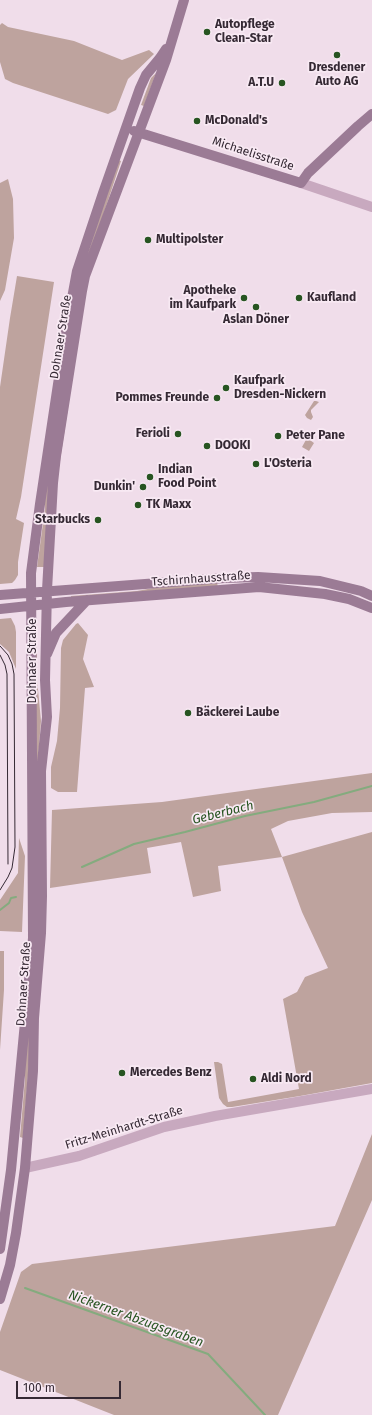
<!DOCTYPE html>
<html>
<head>
<meta charset="utf-8">
<style>
  body { margin:0 }
  #map { position:relative; width:372px; height:1415px; overflow:hidden; background:#f0ddea; font-family:"Fira Sans",sans-serif }
  canvas { display:block }
  .scale { position:absolute; left:16px; top:1381px; width:105px; height:18px; box-sizing:border-box; border:2px solid #352934; border-top:0; padding-left:5px; font-size:12px; line-height:14px; white-space:nowrap; color:#352934; -webkit-text-stroke:3px #f8e9f3; paint-order:stroke }
</style>
</head>
<body>
<div id="map">
<canvas width="372" height="1415"></canvas>
<div class="scale">100 m</div>
</div>
<script>
const ctx = document.querySelector('canvas').getContext('2d');
ctx.lineJoin = 'round';
function fillPath(path, color) { ctx.fillStyle = color; ctx.fill(path, 'evenodd'); }
const toPath = rows => new Path2D(rows.map(r => 'M' + r).join(''));
function trace(path, color, width, dash) { ctx.strokeStyle = color; ctx.lineWidth = width; ctx.lineCap = dash ? 'butt' : 'round'; ctx.setLineDash(dash || []); ctx.stroke(path); }
function label(font, color, halo, rows, align = 'center') {
  ctx.font = font + ' "Fira Sans",sans-serif'; ctx.lineWidth = 3.5; ctx.setLineDash([]); ctx.textBaseline = 'middle'; ctx.strokeStyle = halo; ctx.fillStyle = color; for (const [text, x, y, turn = 0] of rows) {
    ctx.save(); ctx.translate(x, y); ctx.rotate((+turn || 0) * Math.PI / 180); ctx.textAlign = isNaN(turn) ? turn : align; if (halo) ctx.strokeText(text, 0, 0); ctx.fillText(text, 0, 0); ctx.restore();
  }
}
const green = toPath([
  [2,23,8,27,74,41,122,60,149,50,154,54,128,79,116,110,108,114,13,83,5,79,0,62,0,25],
  [156,73,144,106,141,105,151,78],
  [118,160,121,161,92,249,44,567,37,567,45,509,45,488,76,289],
  [8,179,13,199,14,238,5,290,0,301,0,183],
  [17,276,54,282,21,497,16,519,24,523,18,562,18,575,15,580,12,583,0,584,0,387,10,318],
  [314,401,316,401,319,402,311,410,311,412,313,417,311,420,307,418,305,415],
  [307,438,314,443,309,451,302,447],
  [217,582,218,588,71,598,71,596,137,591,164,586],
  [11,618,15,626,16,632,16,669,9,652,0,644,0,619],
  [78,623,88,635,83,659,94,687,85,688,77,792,58,792,51,788,51,767,57,741,60,708,61,648,63,640,76,624],
  [34,630,37,630,37,679,41,721,37,772],
  [372,773,372,812,332,813,288,821,271,829,282,857,372,832,372,1083,300,1096,232,1107,227,1107,223,1104,219,1098,214,1062,218,1062,222,1064,228,1102,299,1089,283,999,297,992,305,977,328,968,302,912,282,857,218,866,221,891,193,897,181,842,147,848,151,873,50,888,52,810,162,802],
  [19,838,25,856,22,932,0,931,0,900,18,873],
  [0,951,4,951,4,990,0,1050],
  [34,957,29,1063,23,1138,20,1137,25,1079,24,1059],
  [372,1134,372,1200,278,1415,114,1415,0,1370,0,1332,21,1272,32,1264,335,1226]
]);
const stream = toPath([
  [82,867,134,844,185,832,245,816,314,802,372,786],
  [0,910,9,903,11,898,16,897],
  [25,1288,208,1354,265,1415]
]);
const tertiary = toPath([
  [301,183,372,207],
  [25,1168,79,1156,164,1127,215,1116,372,1089]
]);
const secondary = toPath([
  [134,131,301,183,308,173,358,126,372,114],
  [0,595,224,578,258,577,320,581,361,591,372,596],
  [0,609,66,602,259,587,325,594,349,599,372,608],
  [47,654,56,633,87,600],
  [0,1249,11,1170,33,938,31,573,40,504,66,331,77,271,103,193,140,88,146,75,160,58,166,49],
  [0,1299,10,1265,16,1233,25,1168,33,1071,34,1018,41,933,42,896,41,771,47,717,45,680,47,590,53,483,56,456,82,291,85,276,166,60,184,0]
]);
const tram = toPath([
  [0,646,8,655,12,664,14,674,15,847,12,868,8,877,0,890],
  [0,655,5,665,7,674,8,864]
]);
const markers = [
  [207,32,4,"#275421"],
  [337,55,4,"#275421"],
  [282,83,4,"#275421"],
  [197,121,4,"#275421"],
  [148,240,4,"#275421"],
  [244,298,4,"#275421"],
  [299,298,4,"#275421"],
  [256,307,4,"#275421"],
  [226,388,4,"#275421"],
  [217,398,4,"#275421"],
  [178,434,4,"#275421"],
  [278,436,4,"#275421"],
  [207,446,4,"#275421"],
  [256,464,4,"#275421"],
  [150,477,4,"#275421"],
  [143,487,4,"#275421"],
  [138,505,4,"#275421"],
  [98,520,4,"#275421"],
  [188,713,4,"#275421"],
  [122,1073,4,"#275421"],
  [253,1079,4,"#275421"]
];
const poiNames = [
  ["Autopflege",215,25],
  ["Clean-Star",215,39],
  ["Dresdener",337,68,"center"],
  ["Auto AG",337,82,"center"],
  ["A.T.U",274,83,"right"],
  ["McDonald's",205,121],
  ["Multipolster",156,240],
  ["Apotheke",236,291,"right"],
  ["im Kaufpark",236,305,"right"],
  ["Kaufland",307,298],
  ["Aslan Döner",256,320,"center"],
  ["Kaufpark",234,381],
  ["Dresden-Nickern",234,395],
  ["Pommes Freunde",209,398,"right"],
  ["Ferioli",170,434,"right"],
  ["Peter Pane",286,436],
  ["DOOKI",215,446],
  ["L'Osteria",264,464],
  ["Indian",158,470],
  ["Food Point",158,484],
  ["Dunkin'",135,487,"right"],
  ["TK Maxx",146,505],
  ["Starbucks",90,520,"right"],
  ["Bäckerei Laube",196,713],
  ["Mercedes Benz",130,1073],
  ["Aldi Nord",261,1079]
];
const streetNames = [
  ["Michaelisstraße",253,154,18],
  ["Dohnaer Straße",61,337,-81],
  ["Tschirnhausstraße",201,579,-4],
  ["Dohnaer Straße",33,661,-90],
  ["Dohnaer Straße",24,984,-86],
  ["Fritz-Meinhardt-Straße",124,1128,-17]
];
const waterNames = [
  ["Geberbach",223,813,-14],
  ["Nickerner Abzugsgraben",136,1319,20]
];
fillPath(green, '#bea39e');
trace(stream, '#84ab7e', 2);
trace(tertiary, '#c8a9bf', 10);
trace(secondary, '#9b7b95', 10);
trace(tram, '#352934', 1);
for (const [x, y, r, color] of markers) { const dot = new Path2D(); dot.arc(x, y, r, 0, 2 * Math.PI); ctx.fillStyle = color; ctx.fill(dot); trace(dot, '#f8e9f3', 1.5); }
label('bold 12px', '#352934', '#f8e9f3', poiNames, 'left');
label('12px', '#352934', '#f8e9f3', streetNames);
label('italic 13px', '#275421', '#f8e9f3', waterNames);
</script>
</body>
</html>
